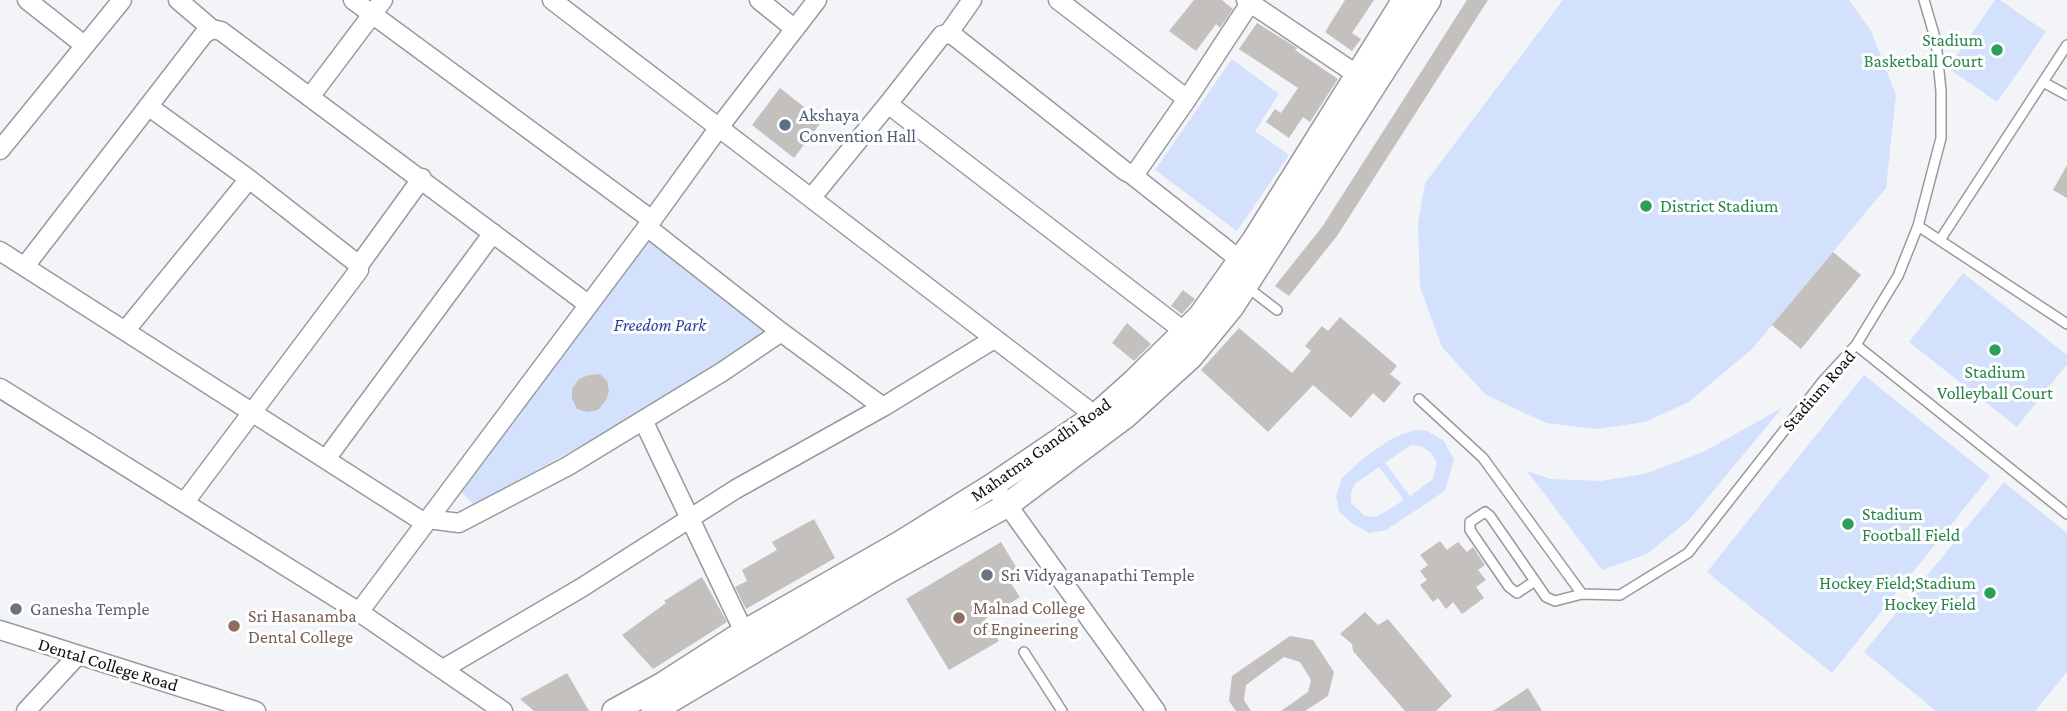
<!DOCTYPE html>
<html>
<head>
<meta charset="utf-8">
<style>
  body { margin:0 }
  canvas { display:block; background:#f2f4f8 }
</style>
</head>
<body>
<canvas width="2067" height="711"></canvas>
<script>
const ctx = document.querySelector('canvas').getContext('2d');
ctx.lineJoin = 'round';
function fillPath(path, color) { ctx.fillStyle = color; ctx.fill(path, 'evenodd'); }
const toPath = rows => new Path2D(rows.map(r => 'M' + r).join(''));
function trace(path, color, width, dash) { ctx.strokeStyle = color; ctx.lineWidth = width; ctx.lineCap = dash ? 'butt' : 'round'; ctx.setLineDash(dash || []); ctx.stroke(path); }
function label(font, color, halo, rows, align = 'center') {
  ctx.font = font + ' "Crimson Pro",serif'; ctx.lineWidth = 6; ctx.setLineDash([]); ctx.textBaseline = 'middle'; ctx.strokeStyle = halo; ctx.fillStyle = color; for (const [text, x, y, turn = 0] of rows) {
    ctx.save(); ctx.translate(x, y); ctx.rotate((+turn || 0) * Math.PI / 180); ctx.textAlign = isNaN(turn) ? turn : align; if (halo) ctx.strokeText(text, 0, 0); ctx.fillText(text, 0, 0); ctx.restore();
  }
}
const green = toPath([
  [1563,0,1849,0,1871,31,1896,95,1886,188,1753,348,1689,402,1645,422,1596,429,1546,423,1486,395,1442,347,1420,287,1418,223,1425,183],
  [1995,0,2000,0,2046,32,1997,102,1948,68],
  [1232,59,1279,94,1255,131,1289,155,1237,231,1155,170],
  [649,239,767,332,602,434,474,505,459,490],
  [1963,273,2067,355,2067,364,2017,427,1909,342],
  [1864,375,1990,476,1832,673,1707,572],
  [1782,408,1689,520,1647,554,1602,570,1527,471,1551,479,1601,481,1648,473,1705,451],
  [1414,430,1427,431,1444,441,1454,460,1445,491,1386,530,1369,533,1353,524,1339,512,1336,496,1342,478,1366,456,1393,438],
  [1411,445,1421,446,1431,453,1437,462,1433,479,1410,496,1385,463],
  [1379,467,1404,500,1376,517,1365,516,1351,503,1351,492,1356,483],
  [2004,482,2067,533,2067,672,2035,711,1936,711,1864,652]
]);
const building = toPath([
  [1194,0,1222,0,1233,9,1220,28,1216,24,1196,51,1169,31],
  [1345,0,1374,0,1352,33,1361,39,1352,51,1325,32],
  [1467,0,1488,0,1337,236,1289,296,1275,286,1322,227],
  [1257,23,1294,46,1297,48,1295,50,1338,79,1310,122,1303,117,1289,138,1266,122,1275,109,1281,113,1298,88,1239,49],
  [780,88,822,121,794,158,752,125],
  [2067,165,2067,198,2053,190],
  [1833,252,1861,275,1801,349,1772,325],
  [1183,290,1195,299,1182,314,1171,306],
  [1340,317,1397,366,1390,374,1401,383,1384,403,1373,393,1351,418,1313,385,1268,432,1201,370,1239,328,1292,373,1311,351,1305,346,1322,326,1328,331],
  [1127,323,1151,344,1134,361,1112,343],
  [600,374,607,381,609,391,606,400,598,410,587,412,577,409,572,399,572,389,579,379,589,375],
  [814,519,835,558,746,609,735,587,747,581,742,570,777,550,772,542],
  [1440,541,1447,550,1458,542,1467,552,1473,547,1485,565,1478,570,1486,580,1476,587,1484,598,1462,614,1453,602,1446,609,1438,598,1433,602,1420,585,1427,580,1420,571,1428,565,1420,555],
  [1001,542,1019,572,1008,579,1020,597,985,619,999,641,949,670,906,599],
  [702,577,727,622,653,669,622,635,666,603,664,601],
  [1365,612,1378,625,1388,619,1452,696,1436,711,1405,711,1353,651,1352,644,1340,634],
  [1290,636,1313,640,1334,672,1328,696,1305,711,1281,711,1308,692,1311,680,1300,662,1284,657,1246,685,1244,700,1251,711,1236,711,1229,701,1232,676],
  [567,673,589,711,534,711,520,699],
  [1528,688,1542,711,1493,711]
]);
const service = toPath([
  [2043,82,2067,95],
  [1918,226,2067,324],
  [1940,240,2067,45],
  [1247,287,1277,310],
  [1856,345,1898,276,1918,226,1941,138,1941,91,1936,41,1924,0],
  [1419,399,1483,458,1582,594],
  [1535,581,1517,593,1509,587,1470,530,1470,522,1485,512,1490,516,1535,581,1546,597,1555,601,1582,594,1620,595,1688,553,1823,381,1856,345,2067,514],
  [1024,652,1062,711]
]);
const minor = toPath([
  [27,0,84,45],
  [178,0,212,29,221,31,589,305],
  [353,0,652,220],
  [552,0,1105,423],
  [759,0,795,29],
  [1058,0,1187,99,1137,171,1131,174,1125,171,954,36,948,34,942,35,888,104,1185,332],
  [1246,0,1368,82],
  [948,34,972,0],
  [310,97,383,0],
  [1187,99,1252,0],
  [148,106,249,179,355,262,359,270,184,503],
  [0,150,122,0],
  [1131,174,1240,260],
  [812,197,888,104],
  [0,251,425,523],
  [359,265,422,178],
  [25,266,204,34,212,29],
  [125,331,249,179],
  [0,388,359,612,503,711],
  [883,407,994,339],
  [643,420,744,632],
  [326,459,493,233],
  [993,485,1156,711],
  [428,519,459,523,568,466,722,372,781,332,647,227],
  [359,612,647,227,720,126,817,0],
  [0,630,256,711],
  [443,669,581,588,736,489,883,407,781,332],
  [26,711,77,656]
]);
const tertiary = toPath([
  [614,711,663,684,744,632,900,543,993,485,1095,416,1134,381,1200,316,1254,240,1404,0],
  [653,711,884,574,1006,506,1126,416,1191,357,1232,307,1429,0]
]);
const markers = [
  [1997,50,7,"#2e9e5b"],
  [785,125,7,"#5c6f8a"],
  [1646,206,7,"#2e9e5b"],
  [1995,350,7,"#2e9e5b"],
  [1848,524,7,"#2e9e5b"],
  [987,575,7,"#6b7280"],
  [1990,593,7,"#2e9e5b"],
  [16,609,7,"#6b7280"],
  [959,618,7,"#8d6e63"],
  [234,626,7,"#8d6e63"]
];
const leisureNames = [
  ["Stadium",1983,40],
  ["Basketball Court",1983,61],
  ["District Stadium",1660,206,"left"],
  ["Stadium",1995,372,"center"],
  ["Volleyball Court",1995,393,"center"],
  ["Stadium",1862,514,"left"],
  ["Football Field",1862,535,"left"],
  ["Hockey Field;Stadium",1976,583],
  ["Hockey Field",1976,604]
];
const serviceNames = [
  ["Akshaya",799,115],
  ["Convention Hall",799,136]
];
const parkNames = [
  ["Freedom Park",660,325]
];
const streetNames = [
  ["Stadium Road",1819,391,-49],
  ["Mahatma Gandhi Road",1041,450,-35],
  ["Dental College Road",108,665,17]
];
const worshipNames = [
  ["Sri Vidyaganapathi Temple",1001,575],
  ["Ganesha Temple",30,609]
];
const educationNames = [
  ["Malnad College",973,608],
  ["of Engineering",973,629],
  ["Sri Hasanamba",248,616],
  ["Dental College",248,637]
];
fillPath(green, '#d4e1fc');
fillPath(building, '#c3c0be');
trace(service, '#989a9d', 12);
trace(minor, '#989a9d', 21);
trace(tertiary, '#989a9d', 26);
trace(service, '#fff', 9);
trace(minor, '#fff', 18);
trace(tertiary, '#fff', 23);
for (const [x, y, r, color] of markers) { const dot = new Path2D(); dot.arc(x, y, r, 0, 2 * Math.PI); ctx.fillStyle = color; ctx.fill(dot); trace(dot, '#fff', 2.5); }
label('18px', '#27864d', '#fff', leisureNames, 'right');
label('18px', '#4e5e75', '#fff', serviceNames, 'left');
label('italic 18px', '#284694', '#fff', parkNames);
label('18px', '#0e0e0f', '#fff', streetNames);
label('18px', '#5b616d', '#fff', worshipNames, 'left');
label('18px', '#785e54', '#fff', educationNames, 'left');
</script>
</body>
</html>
